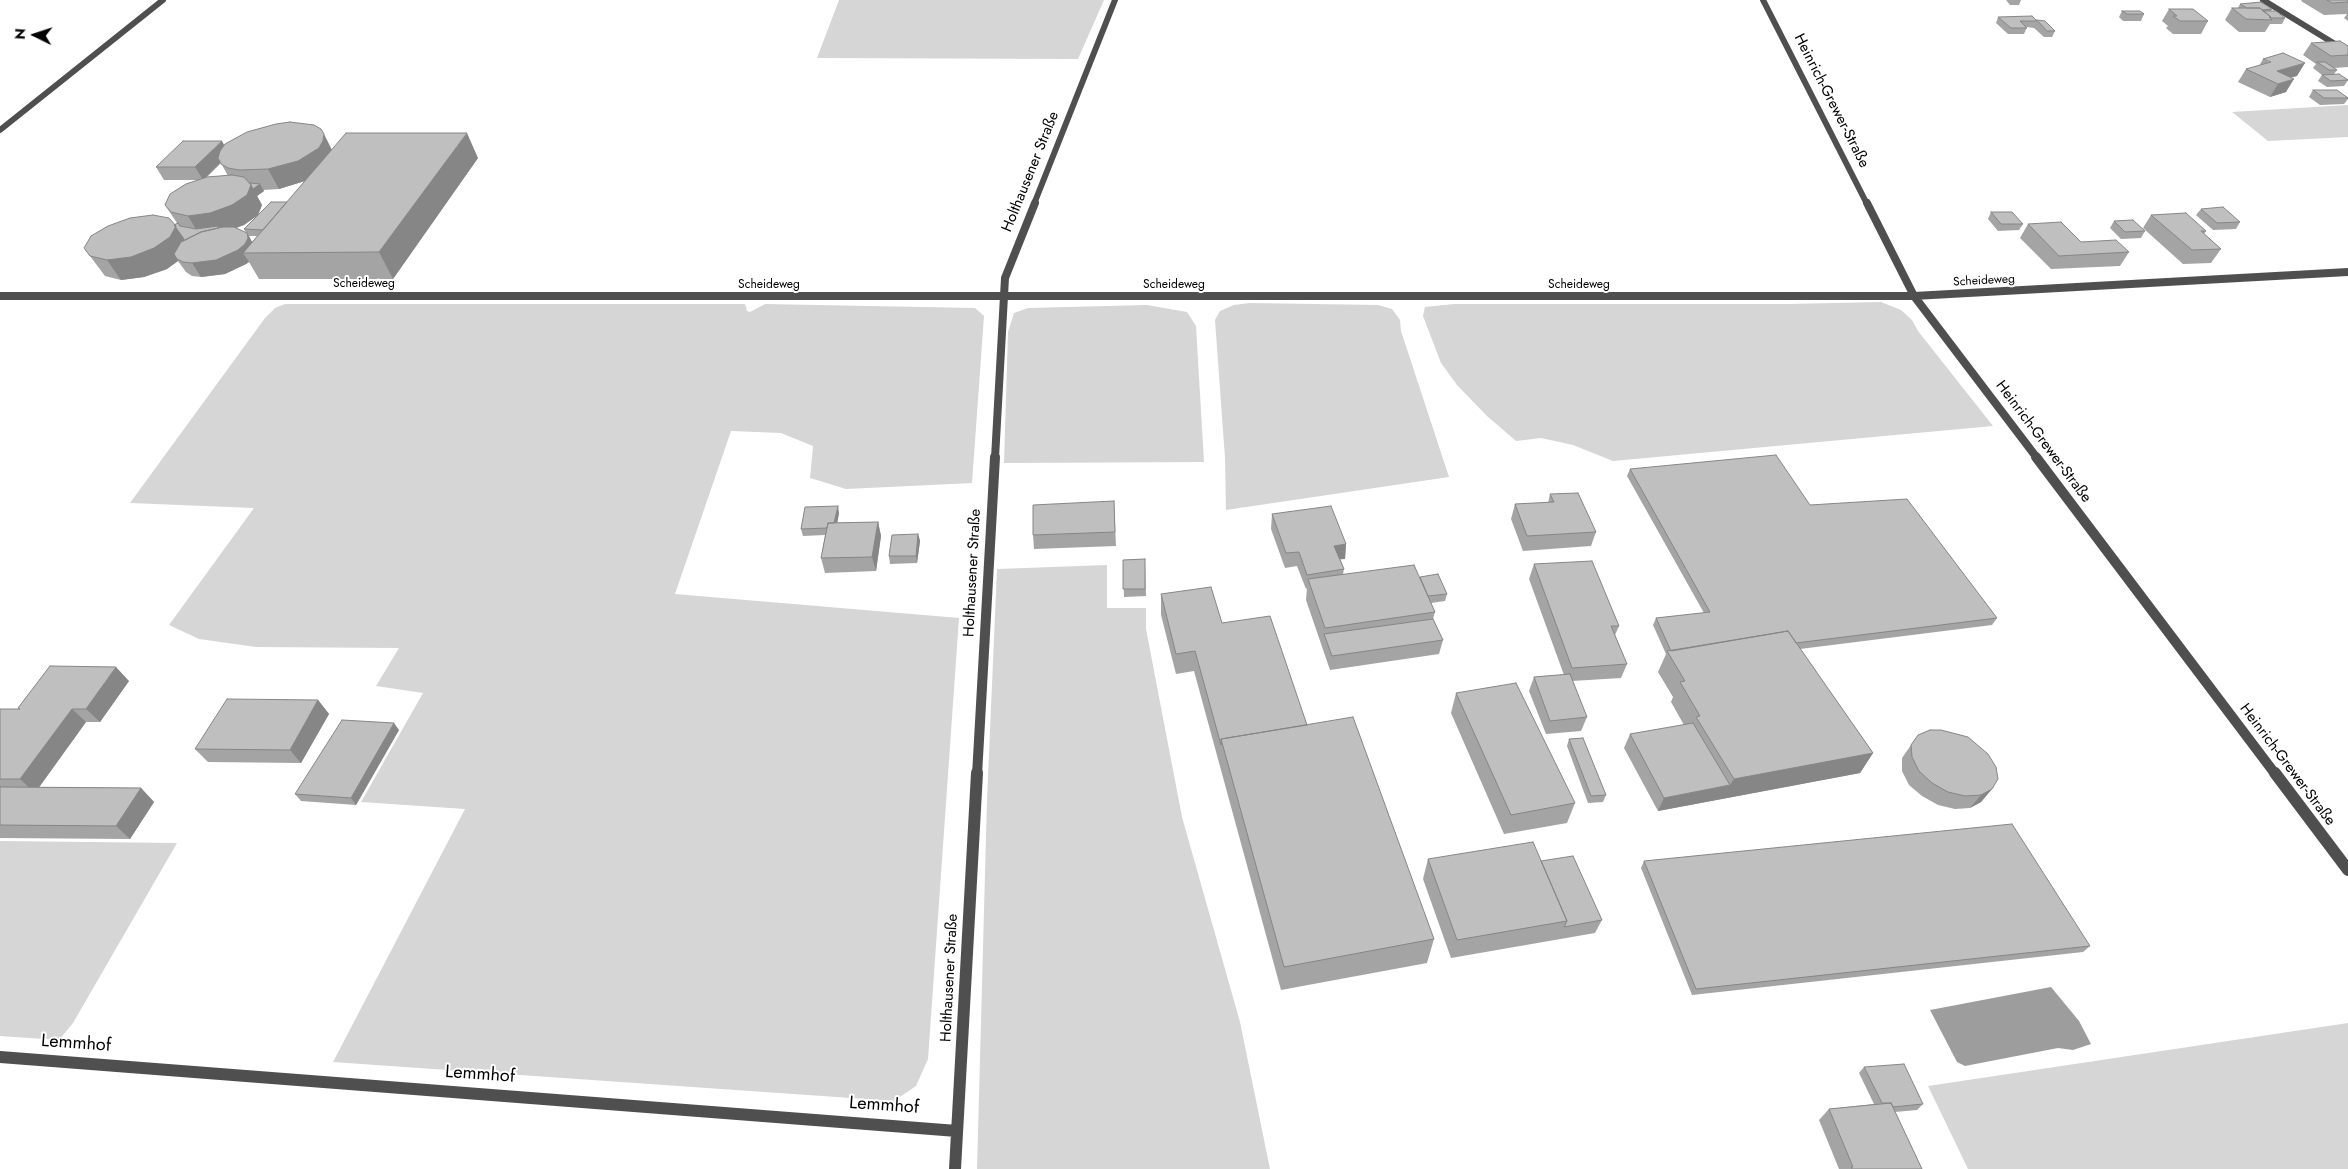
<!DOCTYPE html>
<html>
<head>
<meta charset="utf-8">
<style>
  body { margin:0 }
  #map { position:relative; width:2348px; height:1169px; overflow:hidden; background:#fff; font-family:Jost,sans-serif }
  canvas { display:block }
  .north { position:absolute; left:10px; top:10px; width:50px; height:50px; -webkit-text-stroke:4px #fff; paint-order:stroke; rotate:274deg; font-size:14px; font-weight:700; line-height:20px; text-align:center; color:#000 }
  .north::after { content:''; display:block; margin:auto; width:18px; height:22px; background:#000; clip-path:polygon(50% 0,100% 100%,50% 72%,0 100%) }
</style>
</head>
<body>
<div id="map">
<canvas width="2348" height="1169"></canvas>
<div class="north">N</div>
</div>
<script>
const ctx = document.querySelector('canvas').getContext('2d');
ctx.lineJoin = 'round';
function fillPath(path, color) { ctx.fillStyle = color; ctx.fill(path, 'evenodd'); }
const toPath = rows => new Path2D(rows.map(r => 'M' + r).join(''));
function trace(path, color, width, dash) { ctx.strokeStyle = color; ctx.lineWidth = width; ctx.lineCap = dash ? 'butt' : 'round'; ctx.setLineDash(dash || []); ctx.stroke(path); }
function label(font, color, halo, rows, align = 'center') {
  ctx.font = font + ' Jost,sans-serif'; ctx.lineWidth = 4; ctx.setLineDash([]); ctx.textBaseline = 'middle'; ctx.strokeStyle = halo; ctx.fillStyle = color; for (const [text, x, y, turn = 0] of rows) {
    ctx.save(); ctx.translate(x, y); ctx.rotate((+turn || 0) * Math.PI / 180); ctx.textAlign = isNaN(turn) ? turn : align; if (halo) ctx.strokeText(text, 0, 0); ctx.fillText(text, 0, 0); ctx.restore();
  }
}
const green = toPath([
  [839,0,1104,0,1078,59,817,58],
  [2348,105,2348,137,2268,141,2232,112],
  [1881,302,1901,310,1912,320,1918,331,1993,426,1613,461,1573,445,1541,438,1516,441,1487,416,1457,385,1441,363,1423,316,1425,307,1454,304,1788,304],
  [1250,303,1378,305,1392,309,1400,320,1401,331,1449,477,1226,510,1225,458,1215,320,1220,311,1234,305],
  [285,304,745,304,747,311,750,312,765,304,975,308,984,316,972,483,846,489,810,478,813,446,781,433,731,431,675,594,959,618,928,1059,916,1086,894,1101,333,1062,465,809,361,802,423,693,376,686,399,648,256,647,199,639,169,625,254,508,130,503,265,318,275,308],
  [1147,305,1187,312,1196,326,1204,462,1004,463,1008,332,1014,313,1028,308],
  [1107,565,1107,608,1146,608,1146,629,1182,817,1240,1022,1270,1169,977,1169,987,800,997,569],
  [0,841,177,843,73,1023,59,1040,0,1036],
  [2348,1023,2348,1169,1968,1169,1928,1086]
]);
const water = toPath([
  [2051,987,2079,1021,2091,1044,2073,1050,2058,1048,1965,1066,1957,1062,1930,1010]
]);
const minorFar3 = toPath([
  [1763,0,1867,204],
  [2263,0,2348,52],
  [0,130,163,0],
  [1034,204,1115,0]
]);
const minorFar2 = toPath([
  [1867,203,1914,296,2037,458],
  [0,296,1914,296,2348,272],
  [995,458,1005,278,1035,203]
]);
const minorFar1 = toPath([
  [2036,457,2276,775],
  [977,775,995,457]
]);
const minor = toPath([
  [2275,773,2348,870],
  [0,1057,957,1131],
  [955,1169,977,773]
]);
const wall = toPath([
  [1997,0,2021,0,2019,5,2010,5,2006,0],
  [2302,0,2348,0,2348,21,2344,18,2347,14,2324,15,2301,1],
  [2240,4,2272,9,2271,11,2285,18,2282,24,2270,24,2265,32,2239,32,2225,20,2232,8,2238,8],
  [2169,9,2208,21,2201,34,2173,34,2166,28,2168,26,2162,21],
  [2122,11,2144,14,2141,21,2123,21,2119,17],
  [1998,17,2037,21,2055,31,2052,37,2044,37,2034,28,2027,27,2024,34,2008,34,1996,23],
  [2311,43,2348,46,2348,67,2334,68,2337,70,2334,74,2348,80,2344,86,2327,87,2318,81,2322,75,2313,68,2316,64,2303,55],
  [2263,59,2297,76,2291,77,2286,92,2270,97,2238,82,2246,69,2259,66],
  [2313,90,2348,97,2348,99,2344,104,2320,105,2309,97],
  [224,146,332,150,478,158,393,279,259,279,249,262,246,264,225,274,201,277,192,276,186,272,178,261,167,269,144,277,121,280,105,276,84,248,174,225,177,223,165,205,197,180,164,180,156,167],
  [221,163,228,176,207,177],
  [305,181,287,202,258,215,262,205,257,196,264,191,263,190,279,189],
  [258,215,244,229,246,233,236,228,244,225],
  [249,236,257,236,252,242],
  [2201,209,2240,222,2236,229,2213,230,2196,215],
  [1991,212,2023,224,2019,230,1998,231,1988,219],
  [2151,215,2206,231,2204,234,2221,249,2211,263,2183,264,2143,228],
  [2114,221,2145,231,2141,238,2121,239,2110,228],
  [2028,224,2081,242,2129,252,2120,266,2051,269,2020,238],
  [1630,469,1810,505,1997,618,1992,625,1800,649,1873,753,1860,773,1658,811,1624,748,1630,734,1684,725,1671,702,1673,697,1658,672,1666,654,1653,625,1656,618,1704,613,1627,476],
  [1550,494,1596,532,1591,546,1523,551,1511,519,1515,504,1548,503],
  [1114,501,1116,546,1034,549,1033,535],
  [839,513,837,523,878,522,881,536,876,571,825,573,821,558,825,535,803,536,801,529],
  [1272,514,1346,544,1345,559,1340,559,1344,569,1343,574,1420,577,1447,594,1445,601,1431,603,1435,612,1433,619,1443,640,1439,654,1330,670,1306,600,1307,588,1306,589,1297,566,1285,568,1271,529],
  [918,534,920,541,917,563,890,564,889,556],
  [1145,559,1146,596,1124,597,1123,560],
  [1534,564,1619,626,1615,635,1627,664,1621,678,1572,681,1587,717,1581,731,1546,734,1529,691,1534,677,1564,675,1529,579],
  [1161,594,1222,623,1307,725,1434,939,1427,963,1281,990,1194,671,1176,674,1161,615],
  [129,681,100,722,86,722,39,787,141,788,154,802,130,839,0,838,0,709,20,709],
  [1456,693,1575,803,1567,823,1504,834,1451,713],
  [318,700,329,714,301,763,208,762,195,749],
  [399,730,356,805,301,801,295,794],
  [1918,735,1992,789,1981,802,1970,808,1955,809,1938,805,1922,796,1909,785,1902,771,1902,758],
  [1569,739,1606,795,1603,802,1588,803,1567,746],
  [1428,859,1541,861,1602,920,1595,933,1451,958,1423,879],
  [1644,861,2090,946,2083,952,1692,995,1641,868],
  [1864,1067,1923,1104,1917,1110,1895,1112,1922,1169,1839,1169,1819,1120,1829,1109,1874,1104,1859,1073]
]);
const shadedWall = toPath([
  [2305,63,2297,76,2275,82,2277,71],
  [2294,79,2286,92,2270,97,2278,84],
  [467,133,478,158,393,279,379,252],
  [324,134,334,154,308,180,279,189,268,169],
  [222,141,229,154,203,180,195,167],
  [260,184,264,191,257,196,262,205,258,215,244,225,222,233,177,259,178,261,167,269,144,277,121,280,107,260,176,226,200,236,188,216,251,185],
  [247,233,255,247,243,253,249,262,246,264,225,274,201,277,192,263],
  [838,506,839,513,835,535,833,528],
  [878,522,881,536,876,571,872,557],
  [918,534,920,541,917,563,916,556],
  [1346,544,1345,559,1333,560,1334,546],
  [116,667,129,681,100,722,86,709],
  [318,700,329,714,301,763,290,750],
  [72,709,86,722,35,793,20,779],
  [394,723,399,730,356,805,351,798],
  [1873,753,1860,773,1658,811,1664,798,1730,785,1734,779],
  [141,788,154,802,130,839,116,826],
  [1992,789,1981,802,1970,808,1981,795]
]);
const building = toPath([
  [2327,0,2348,0,2348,2,2332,3,2327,0],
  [2261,2,2272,9,2262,10,2260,8,2247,8,2240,4,2261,2],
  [2232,8,2260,8,2271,17,2269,17,2272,20,2246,19,2232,8],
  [2169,9,2193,9,2208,21,2180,21,2173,16,2177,16,2169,9],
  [2122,11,2140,11,2144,14,2127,14,2122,11],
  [2263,11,2276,11,2285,18,2270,18,2271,17,2263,11],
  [2032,16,2037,21,2020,21,2027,28,2011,28,1998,17,2032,16],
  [2037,20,2045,21,2055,31,2047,31,2037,20],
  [2340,41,2348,46,2348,55,2331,56,2311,43,2340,41],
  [2283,53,2305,63,2277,71,2294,79,2278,84,2246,69,2271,62,2263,59,2283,53],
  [2317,62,2325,62,2337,70,2329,70,2317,62],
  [2339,74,2348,80,2331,81,2322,75,2339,74],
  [2313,90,2337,90,2348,98,2324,98,2313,90],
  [290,122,314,125,321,129,324,134,323,141,319,148,298,161,268,169,239,170,228,168,221,164,218,158,220,151,225,144,247,132,276,124,290,122],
  [346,133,467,133,379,252,243,253,346,133],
  [183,141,222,141,195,167,156,167,183,141],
  [232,175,244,177,251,185,247,195,232,205,210,213,188,216,171,212,165,205,170,194,186,184,207,177,232,175],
  [250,183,260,184,253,189,250,183],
  [271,202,287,202,263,230,244,229,271,202],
  [2223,207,2240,222,2217,223,2201,209,2223,207],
  [1991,212,2012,212,2023,224,2001,224,1991,212],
  [2186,213,2206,231,2201,231,2221,249,2192,250,2151,215,2186,213],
  [153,215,169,218,176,226,170,237,154,248,131,257,107,260,90,256,84,248,91,236,108,226,130,218,153,215],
  [2133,220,2145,231,2125,232,2114,221,2133,220],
  [2061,222,2081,242,2116,240,2129,252,2059,256,2028,224,2061,222],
  [178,223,180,226,196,229,218,226,218,228,201,232,183,241,184,239,174,225,178,223],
  [223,227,234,227,247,233,248,238,245,244,238,250,216,260,192,263,183,262,177,259,174,254,181,242,201,232,223,227],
  [1776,455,1810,505,1907,499,1997,618,1796,643,1788,631,1671,651,1656,618,1710,612,1630,469,1776,455],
  [1578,493,1596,532,1527,536,1515,504,1554,502,1550,494,1578,493],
  [1114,501,1115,532,1033,535,1033,505,1114,501],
  [838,506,834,523,828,523,827,528,801,529,805,507,838,506],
  [1331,506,1346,544,1334,546,1344,569,1307,575,1299,552,1286,553,1272,514,1331,506],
  [878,522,872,557,821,558,828,523,878,522],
  [918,534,916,556,889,556,892,535,918,534],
  [1145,559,1145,589,1123,589,1123,560,1145,559],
  [1592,561,1619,626,1611,626,1627,664,1572,668,1534,564,1592,561],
  [1414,565,1435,612,1325,628,1308,579,1414,565],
  [1438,574,1447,594,1428,596,1420,577,1438,574],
  [1211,587,1222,623,1270,616,1307,725,1221,739,1221,745,1195,651,1176,654,1161,594,1211,587],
  [1433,619,1443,640,1332,656,1324,634,1433,619],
  [1788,631,1873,753,1734,779,1696,717,1700,716,1680,682,1685,681,1667,651,1788,631],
  [50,666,116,667,86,709,72,709,20,779,0,779,0,709,20,709,18,708,50,666],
  [1570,674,1587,717,1550,721,1534,677,1570,674],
  [1516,683,1575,803,1511,815,1456,693,1516,683],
  [227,699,318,700,290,750,195,749,227,699],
  [1353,717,1434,939,1284,967,1221,739,1353,717],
  [342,720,394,723,351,798,295,794,342,720],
  [1693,723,1730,785,1664,798,1630,734,1693,723],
  [1930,730,1941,730,1968,737,1988,754,1996,767,1998,779,1992,789,1981,795,1965,796,1948,792,1932,783,1919,771,1912,757,1911,745,1918,735,1930,730],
  [1583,738,1606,795,1591,796,1569,739,1583,738],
  [0,787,141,788,116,826,0,825,0,787],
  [2012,824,2090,946,1696,989,1644,861,2012,824],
  [1533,842,1567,921,1457,940,1428,859,1533,842],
  [1573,856,1602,920,1564,927,1567,921,1541,861,1573,856],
  [1904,1064,1923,1104,1893,1107,1891,1103,1882,1103,1864,1067,1904,1064],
  [1891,1103,1922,1169,1852,1169,1851,1167,1853,1167,1829,1109,1891,1103]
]);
const farStreetnames = [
  ["Scheideweg",1984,281,-3],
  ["Scheideweg",364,284],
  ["Scheideweg",769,285],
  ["Scheideweg",1174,285],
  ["Scheideweg",1579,285]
];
const streetNames = [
  ["Heinrich-Grewer-Straße",1831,101,63],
  ["Holthausener Straße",1031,172,-68],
  ["Heinrich-Grewer-Straße",2043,442,53],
  ["Holthausener Straße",973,573,-87],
  ["Heinrich-Grewer-Straße",2287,765,53],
  ["Holthausener Straße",950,978,-87]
];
const nearStreetnames = [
  ["Lemmhof",76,1044,4],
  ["Lemmhof",480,1075,4],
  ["Lemmhof",884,1106,4]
];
fillPath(green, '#d6d6d6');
fillPath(water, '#9d9d9d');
trace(minorFar3, '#4f4f4f', 6);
trace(minorFar2, '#4f4f4f', 8);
trace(minorFar1, '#4f4f4f', 10);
trace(minor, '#4f4f4f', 12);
fillPath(wall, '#a4a4a4');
fillPath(shadedWall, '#868686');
fillPath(building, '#bfbfbf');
trace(building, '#868686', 1);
label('12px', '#000', '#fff', farStreetnames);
label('15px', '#000', '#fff', streetNames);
label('18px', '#000', '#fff', nearStreetnames);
</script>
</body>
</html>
